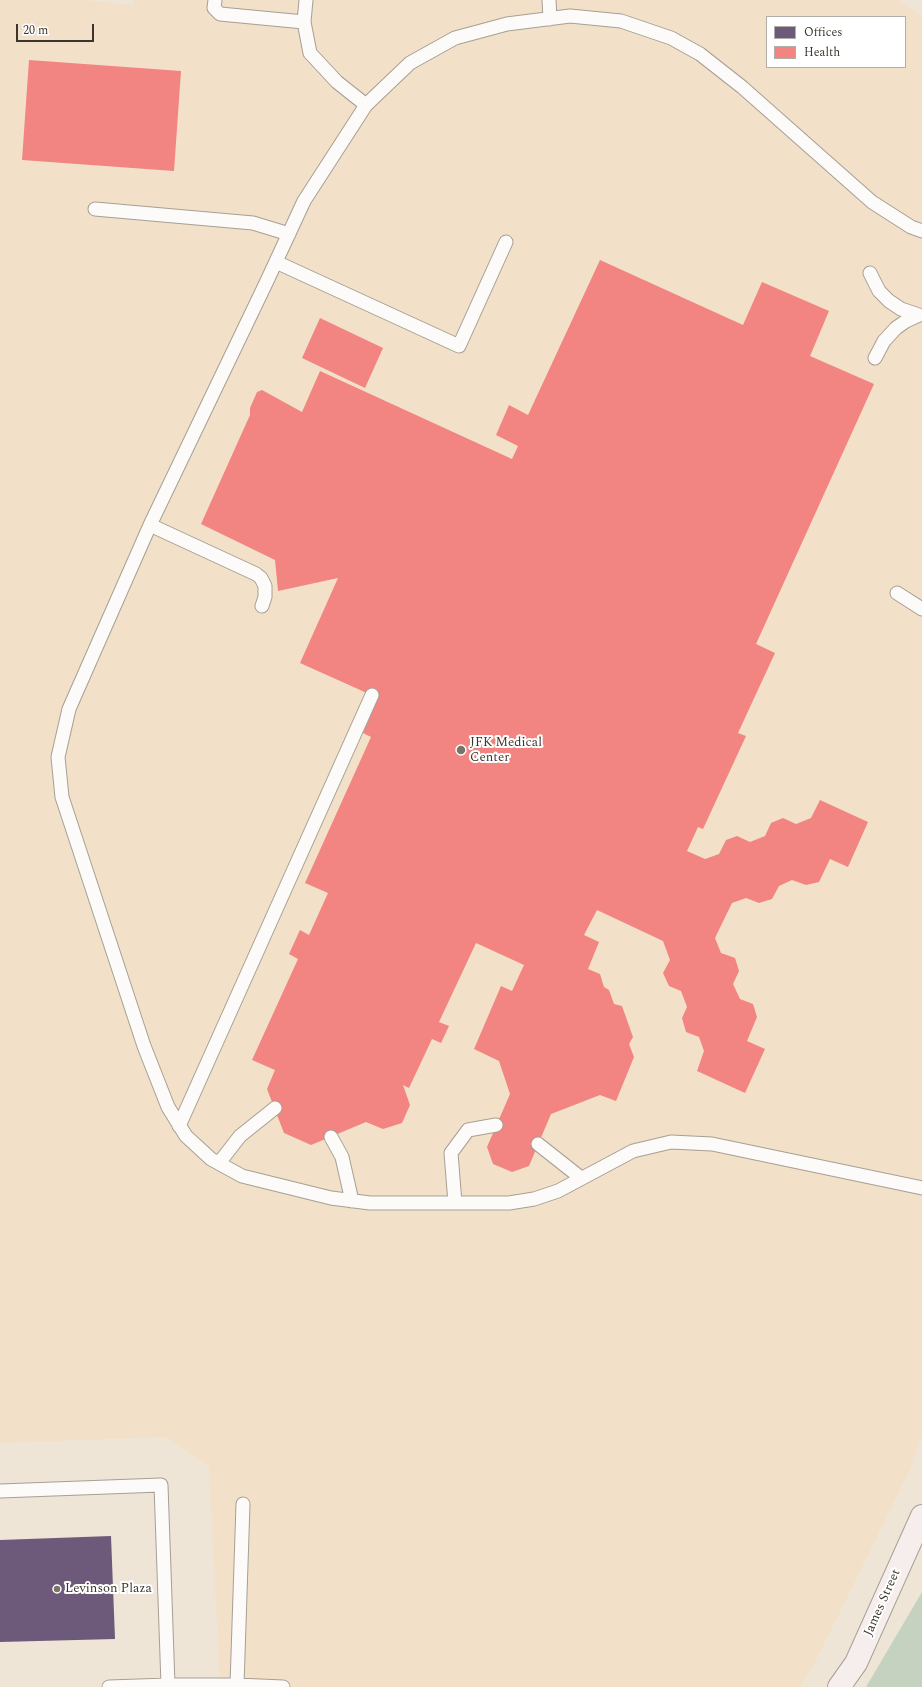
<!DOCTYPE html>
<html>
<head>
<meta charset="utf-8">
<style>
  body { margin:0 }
  #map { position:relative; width:922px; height:1687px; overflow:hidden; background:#eee5d6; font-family:Spectral,serif }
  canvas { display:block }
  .legend { position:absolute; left:766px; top:16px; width:140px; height:52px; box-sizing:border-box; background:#fff; border:1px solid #b1aeaa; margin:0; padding:5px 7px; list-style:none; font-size:12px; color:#3c352b }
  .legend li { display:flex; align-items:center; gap:8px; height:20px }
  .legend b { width:20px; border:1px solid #b1aeaa }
  .scale { position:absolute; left:16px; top:24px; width:78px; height:18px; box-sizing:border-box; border:2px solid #3c352b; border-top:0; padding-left:5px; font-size:12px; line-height:14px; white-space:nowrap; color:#3c352b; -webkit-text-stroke:3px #fff; paint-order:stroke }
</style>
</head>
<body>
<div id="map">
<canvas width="922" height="1687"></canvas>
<ul class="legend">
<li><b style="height:11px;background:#6d597a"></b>Offices</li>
<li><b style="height:11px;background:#f28482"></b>Health</li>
</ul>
<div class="scale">20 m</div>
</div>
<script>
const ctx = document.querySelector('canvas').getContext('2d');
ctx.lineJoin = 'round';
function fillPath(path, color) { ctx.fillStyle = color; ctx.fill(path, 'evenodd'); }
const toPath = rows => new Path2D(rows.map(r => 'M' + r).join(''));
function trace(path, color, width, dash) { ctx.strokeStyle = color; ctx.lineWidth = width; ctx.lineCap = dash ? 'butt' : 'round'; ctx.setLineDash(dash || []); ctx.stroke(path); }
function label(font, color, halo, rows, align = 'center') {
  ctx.font = font + ' Spectral,serif'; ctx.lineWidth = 4; ctx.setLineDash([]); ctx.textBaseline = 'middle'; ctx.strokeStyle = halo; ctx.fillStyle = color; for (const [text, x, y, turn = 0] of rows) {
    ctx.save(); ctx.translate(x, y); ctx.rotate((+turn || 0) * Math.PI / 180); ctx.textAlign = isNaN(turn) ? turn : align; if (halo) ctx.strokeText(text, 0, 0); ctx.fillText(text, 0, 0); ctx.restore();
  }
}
const built = toPath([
  [0,0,85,0,133,5,133,0,898,0,922,16,922,1434,911,1467,814,1665,800,1687,220,1687,209,1467,165,1437,0,1443],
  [767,17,905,17,905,67,767,67]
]);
const green = toPath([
  [922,1592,922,1687,866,1687]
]);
const offices = toPath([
  [111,1536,115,1639,0,1642,0,1540]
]);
const health = toPath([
  [29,60,181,71,174,171,22,160],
  [600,260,743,325,762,282,829,311,810,356,874,384,756,644,775,653,738,733,746,736,703,829,698,827,687,851,705,859,719,854,726,840,737,836,750,842,765,836,771,823,783,818,796,824,811,818,820,800,868,822,848,867,830,859,819,882,806,885,792,880,779,886,772,899,759,903,746,898,732,903,715,938,721,953,735,958,739,971,733,984,740,999,753,1004,757,1017,747,1041,765,1049,745,1093,697,1071,704,1051,699,1037,686,1032,682,1018,687,1007,681,991,669,986,663,973,670,960,663,941,597,910,584,935,599,942,588,969,600,974,604,987,609,990,614,1004,622,1006,633,1037,629,1044,634,1057,616,1101,600,1095,551,1114,529,1166,512,1172,493,1164,487,1147,510,1094,499,1061,474,1049,501,986,512,991,524,965,476,943,439,1022,449,1026,441,1043,432,1039,409,1088,403,1085,410,1105,402,1123,383,1129,366,1122,311,1145,284,1133,267,1089,275,1070,252,1060,298,959,289,954,300,930,309,935,328,893,305,883,371,737,363,733,378,698,300,663,338,578,278,591,275,560,201,524,250,415,250,408,257,392,262,390,302,412,320,371,512,459,518,446,496,435,509,405,528,415],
  [320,318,383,348,365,388,302,358]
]);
const lane = toPath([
  [215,0,214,8,220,14,304,22],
  [306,0,304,22,310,53,337,82,366,105],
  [549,0,550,19],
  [95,209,253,223,289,234],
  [922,231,911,227,872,202,742,87,700,54,671,38,621,21,570,16,507,24,455,38,410,63,366,105,304,201,266,283,150,525,69,709,58,757,62,797,144,1046,168,1107,186,1136,211,1159,242,1176,331,1198,370,1203,509,1203,534,1199,558,1191,633,1151,671,1142,712,1144,922,1188],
  [276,262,459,346,506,242],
  [870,273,879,291,889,301,901,309,919,315],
  [875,358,884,341,896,328,906,321,919,315],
  [150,525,256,574,261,578,265,586,265,597,262,606],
  [897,593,922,609],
  [179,1126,372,695],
  [331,1137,342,1157,352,1201],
  [538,1144,581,1178],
  [219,1163,240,1136,275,1108],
  [455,1203,451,1153,468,1130,496,1125],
  [0,1491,161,1485,168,1685],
  [237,1685,243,1504],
  [109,1687,168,1685,237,1685,283,1687]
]);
const secondary = toPath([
  [839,1687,856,1663,922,1516]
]);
const markers = [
  [461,750,5,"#7a7367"],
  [57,1589,4,"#7a7367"]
];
const poiNames = [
  ["JFK Medical",470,743],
  ["Center",470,758],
  ["Levinson Plaza",65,1589]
];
const streetNames = [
  ["James Street",883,1603,-66]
];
fillPath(built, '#f2e1c8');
fillPath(green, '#c5d2bf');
fillPath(offices, '#6d597a');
fillPath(health, '#f28482');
trace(lane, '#a69f94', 15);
trace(secondary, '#a69f94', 24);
trace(lane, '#fcfbf9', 13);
trace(secondary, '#f5eeec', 22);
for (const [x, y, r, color] of markers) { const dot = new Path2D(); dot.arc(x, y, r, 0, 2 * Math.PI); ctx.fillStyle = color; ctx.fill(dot); trace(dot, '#fff', 1.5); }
label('13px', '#3c352b', '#fff', poiNames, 'left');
label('13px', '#3c352b', '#fff', streetNames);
</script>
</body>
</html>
